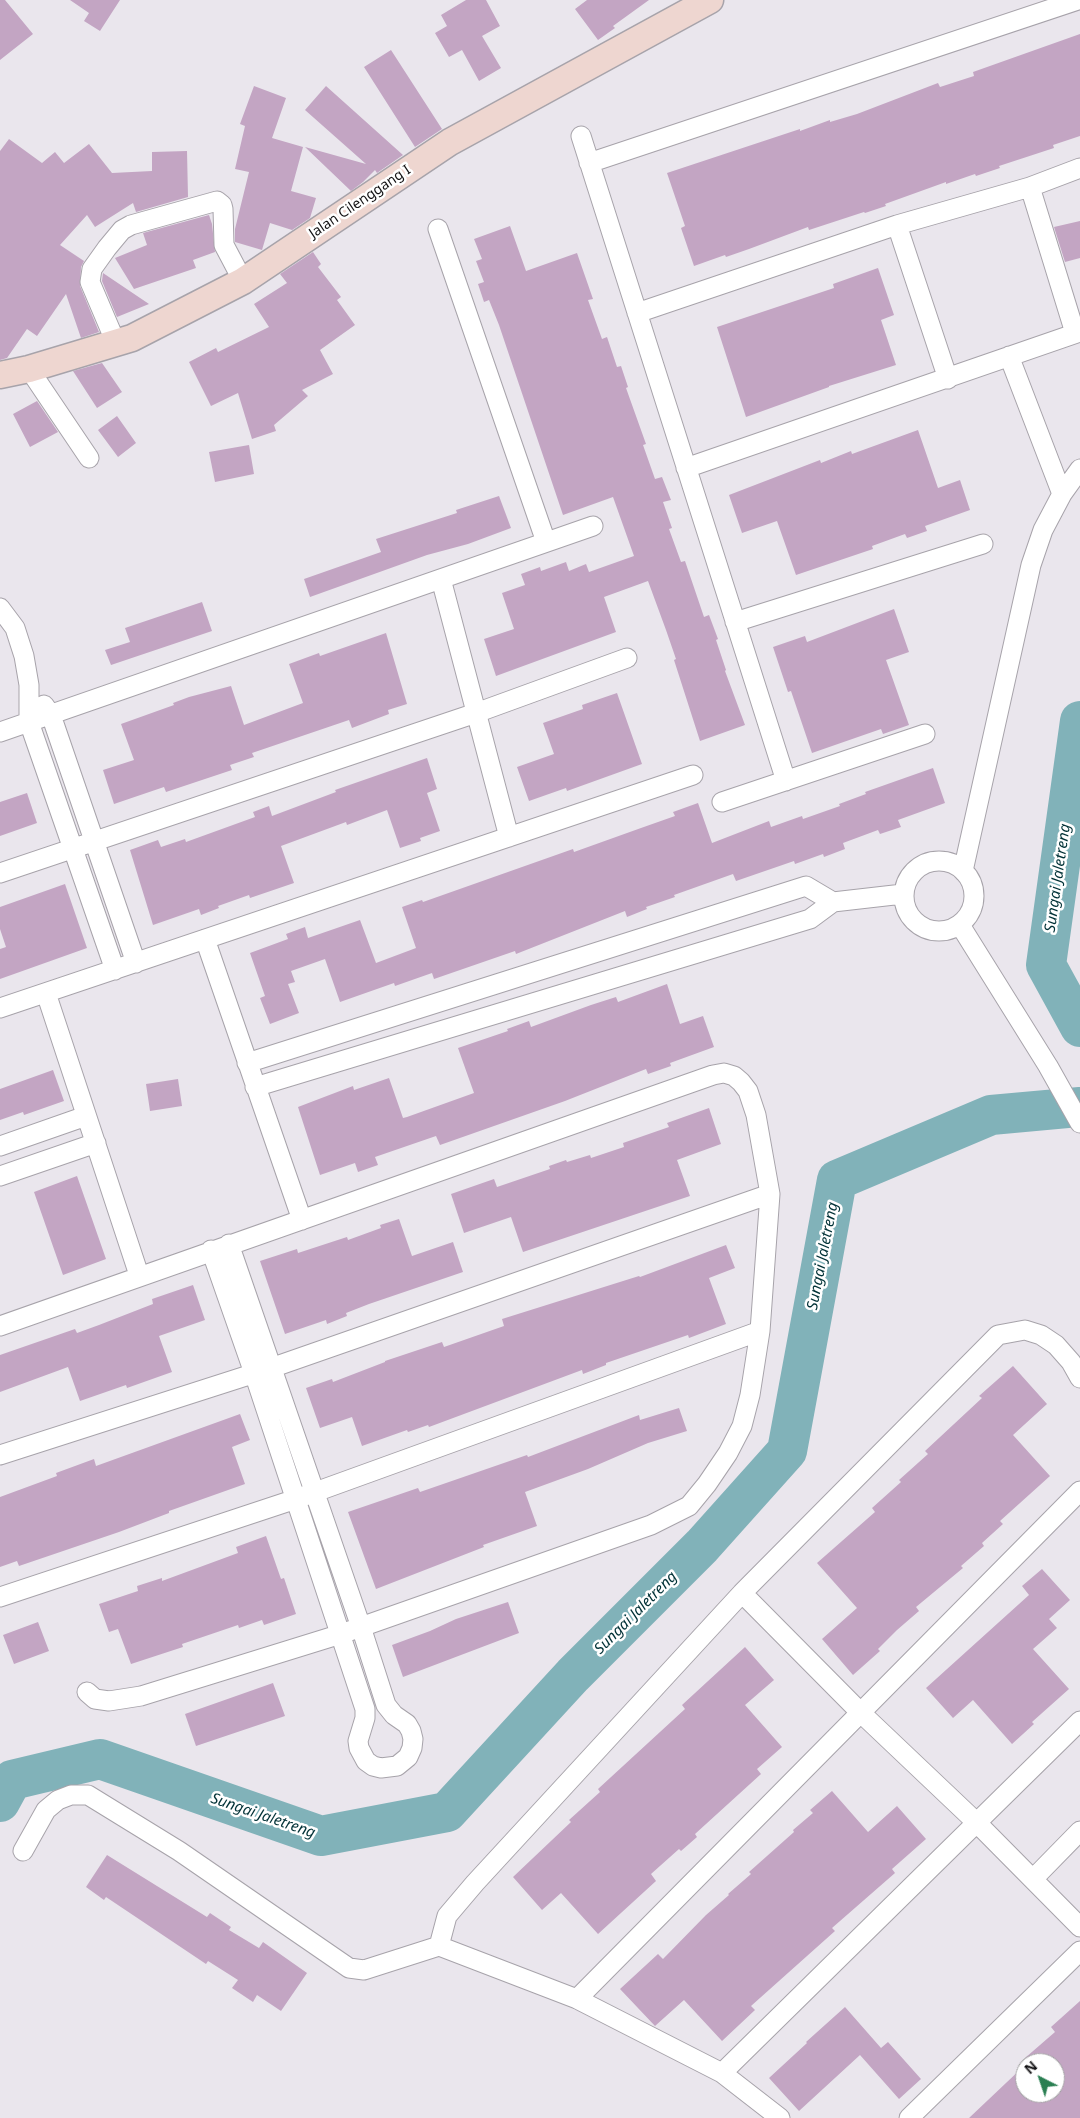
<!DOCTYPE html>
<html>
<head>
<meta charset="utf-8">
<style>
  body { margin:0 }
  #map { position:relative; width:1080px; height:2118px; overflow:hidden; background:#eae6ed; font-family:"Noto Sans",sans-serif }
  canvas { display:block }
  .north { position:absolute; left:1015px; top:2053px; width:50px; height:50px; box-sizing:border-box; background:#fff; border:1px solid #a0a0a1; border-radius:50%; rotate:319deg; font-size:14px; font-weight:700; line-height:20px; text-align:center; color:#121113 }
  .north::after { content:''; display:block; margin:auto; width:18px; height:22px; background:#2a7f52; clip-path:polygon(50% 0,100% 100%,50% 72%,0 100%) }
</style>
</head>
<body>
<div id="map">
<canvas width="1080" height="2118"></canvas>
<div class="north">N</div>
</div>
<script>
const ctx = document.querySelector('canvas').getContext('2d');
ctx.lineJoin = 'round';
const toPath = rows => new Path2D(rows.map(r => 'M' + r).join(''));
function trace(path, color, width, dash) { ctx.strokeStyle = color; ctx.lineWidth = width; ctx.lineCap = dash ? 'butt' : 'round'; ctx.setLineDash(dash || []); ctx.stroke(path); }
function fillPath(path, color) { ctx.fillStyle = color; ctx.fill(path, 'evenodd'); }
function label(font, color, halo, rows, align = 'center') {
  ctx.font = font + ' "Noto Sans",sans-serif'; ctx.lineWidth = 5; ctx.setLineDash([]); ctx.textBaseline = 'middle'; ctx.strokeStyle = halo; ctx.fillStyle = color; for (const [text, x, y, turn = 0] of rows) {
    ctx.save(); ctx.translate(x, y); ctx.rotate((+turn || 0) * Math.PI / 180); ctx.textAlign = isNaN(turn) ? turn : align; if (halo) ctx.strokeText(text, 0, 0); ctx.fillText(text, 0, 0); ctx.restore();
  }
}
const river = toPath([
  [1080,721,1046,965,1080,1027],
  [0,1802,12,1780,100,1759,321,1836,447,1812,573,1675,702,1546,787,1451,837,1180,991,1115,1080,1107]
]);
const building = toPath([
  [0,0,5,0,33,34,0,60],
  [70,0,120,0,100,31,84,21,89,13],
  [466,0,486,0,500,26,482,36,501,68,479,81,462,50,449,57,435,33,447,26,441,15],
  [587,0,649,0,613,26,615,28,598,40,575,9],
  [1080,34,1080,136,1053,145,1054,148,999,166,1000,168,976,176,975,174,946,184,946,182,885,204,886,206,865,213,864,212,809,230,808,227,749,249,726,257,725,255,694,266,681,228,685,226,667,173,800,129,800,131,830,120,830,122,857,114,938,83,940,87,974,76,973,72],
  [391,50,442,129,415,147,364,67],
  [254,86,286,98,272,138,303,147,291,191,316,198,310,218,292,230,270,223,262,250,235,242,235,229,249,172,235,169,245,126,240,124],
  [326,86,403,155,377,173,375,170,363,182,351,191,305,147,366,164,305,110],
  [9,139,42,163,55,152,64,163,89,144,112,173,152,171,152,152,187,151,188,197,136,212,133,203,95,227,87,215,60,245,84,261,81,267,80,286,99,332,81,338,66,294,37,336,27,329,7,358,0,360,0,151],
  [209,215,212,224,215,252,193,260,196,268,134,289,115,258,147,245,143,233],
  [1080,221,1080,258,1065,262,1054,227],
  [510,226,526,271,577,253,593,299,588,300,602,339,607,337,617,367,621,366,628,387,626,388,646,444,643,445,655,479,662,477,671,500,663,502,672,528,669,529,681,562,685,561,704,617,709,615,718,639,716,640,726,670,725,671,745,725,700,741,674,660,676,659,666,630,648,581,604,597,616,632,496,676,484,639,514,629,502,593,525,585,521,574,540,567,541,571,566,562,569,571,586,564,589,572,634,556,613,497,563,515,499,325,489,300,484,302,478,284,484,282,476,261,482,259,474,239],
  [313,252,321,264,318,267,341,297,337,300,355,325,320,350,333,374,302,390,308,396,274,425,276,431,252,439,238,393,211,406,189,362,216,348,218,352,269,327,254,304,287,283,280,274],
  [878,268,894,315,881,320,896,365,829,386,829,387,746,417,717,327,834,288,833,284],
  [103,273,149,304,117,317,102,281],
  [102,363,122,392,97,408,73,371],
  [37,401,58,432,30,447,13,414],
  [117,416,136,443,118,457,98,430],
  [918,430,938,488,960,480,970,510,925,526,927,531,907,538,905,534,872,546,873,549,796,575,777,521,742,533,729,495,820,460,821,463,851,451,852,454],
  [249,445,254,474,215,482,209,452],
  [499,496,511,528,468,544,427,555,310,597,304,579,381,552,376,539,457,513,456,510],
  [202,602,212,631,111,665,105,650,130,642,125,628],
  [894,609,909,652,886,660,909,725,883,734,881,729,812,753,791,691,788,692,773,647,805,636,807,642],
  [386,633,407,704,388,710,389,714,352,728,349,720,252,753,254,757,230,765,232,770,166,792,164,787,114,804,103,770,134,760,121,724,174,705,173,703,189,697,231,686,244,725,303,703,289,664,319,653,320,656],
  [617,693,642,764,567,791,566,788,529,801,517,767,554,754,543,723,583,709,582,705],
  [427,758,437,789,427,793,440,831,420,838,421,841,400,848,387,810,347,825,346,822,281,846,294,883,250,898,249,895,218,906,219,908,201,915,199,909,153,925,130,850,158,840,161,847,185,839,186,842,255,817,253,812,269,806,272,816,336,792,335,790],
  [933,768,945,803,898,820,901,827,880,834,878,830,843,843,845,849,824,857,823,854,795,864,794,861,736,881,733,874,674,895,675,897,646,907,647,909,627,917,625,911,516,954,515,951,434,979,432,973,395,986,394,983,340,1002,325,959,291,971,295,982,288,984,299,1013,270,1024,260,998,265,996,250,953,288,939,286,934,305,927,308,938,360,920,376,963,416,948,402,907,422,900,423,902,573,849,574,852,641,828,675,816,673,812,698,803,712,843,769,821,771,827,802,816,803,819,840,806,839,804,866,794,865,792],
  [27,793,37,823,0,836,0,802],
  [65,884,87,948,0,979,0,949,6,947,0,929,0,907],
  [667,984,680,1024,703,1016,714,1047,670,1063,671,1066,648,1074,646,1069,565,1101,440,1145,436,1136,375,1157,378,1165,358,1172,355,1163,320,1175,298,1107,353,1086,354,1090,389,1078,403,1118,407,1117,474,1093,458,1048,508,1031,507,1029,529,1021,531,1027,591,1005,616,997,618,1002],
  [53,1070,64,1101,24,1115,23,1112,0,1120,0,1089],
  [178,1079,182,1106,150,1111,146,1084],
  [709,1108,721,1144,677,1160,690,1196,523,1252,511,1217,464,1233,451,1194,494,1179,497,1187,550,1169,549,1166,566,1160,567,1162,590,1155,591,1158,624,1147,623,1143,669,1127,667,1123],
  [77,1176,106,1259,63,1275,34,1192],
  [399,1219,412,1256,453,1242,463,1272,369,1304,346,1313,347,1316,327,1324,326,1320,285,1334,260,1261,297,1249,298,1253,347,1237,348,1240,381,1228,380,1225],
  [726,1245,735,1268,709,1278,726,1324,689,1338,688,1335,606,1363,606,1365,583,1374,582,1370,429,1427,428,1425,408,1432,407,1430,362,1446,352,1417,320,1428,306,1388,332,1379,333,1382,385,1362,385,1361,442,1342,444,1347,504,1326,502,1319,639,1276,640,1277],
  [193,1285,205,1320,159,1336,172,1372,127,1388,126,1385,80,1401,68,1367,0,1392,0,1355,75,1329,77,1333,99,1325,153,1304,152,1299],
  [1013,1366,1047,1404,1013,1435,1050,1476,1000,1521,1003,1524,982,1543,984,1546,961,1566,963,1568,916,1607,919,1611,897,1630,878,1649,880,1651,853,1675,822,1639,857,1608,817,1563,875,1512,872,1508,901,1482,899,1480,928,1454,925,1451,982,1398,979,1396],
  [679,1408,687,1431,648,1443,588,1469,525,1492,537,1526,483,1545,484,1547,376,1589,348,1512,418,1488,420,1492,527,1455,528,1457,639,1415,640,1420],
  [240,1414,250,1440,232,1447,245,1484,169,1511,169,1513,119,1532,19,1566,17,1561,0,1567,0,1497,57,1476,56,1473,94,1459,96,1466],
  [266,1536,281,1579,284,1578,296,1614,264,1625,262,1620,239,1628,238,1625,182,1644,183,1647,131,1664,118,1629,109,1632,99,1604,138,1591,137,1586,162,1578,162,1581,238,1553,236,1547],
  [1042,1569,1070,1600,1049,1619,1057,1628,1033,1649,1069,1689,1032,1722,1034,1724,1012,1744,973,1700,953,1718,926,1688,1029,1595,1022,1586],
  [508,1602,519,1633,403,1677,392,1645,430,1631,456,1619],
  [38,1622,49,1651,14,1664,3,1635],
  [745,1647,774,1680,745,1705,782,1747,757,1769,761,1774,695,1834,697,1837,681,1851,679,1849,651,1874,656,1881,598,1934,561,1893,542,1910,513,1877,571,1822,569,1820,600,1792,598,1789,685,1709,682,1705],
  [273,1683,285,1716,196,1746,185,1714],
  [832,1791,868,1832,897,1806,926,1839,892,1869,895,1873,832,1928,835,1931,751,2006,755,2010,722,2041,684,2000,655,2026,620,1989,658,1954,663,1959,706,1915,729,1895,728,1894,751,1874,749,1872,794,1832,793,1830,813,1813,810,1810],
  [107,1855,207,1917,210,1913,231,1927,229,1930,259,1948,263,1942,307,1973,281,2011,257,1995,253,2002,232,1988,238,1980,208,1961,206,1964,106,1897,104,1900,86,1887],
  [1080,2001,1080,2118,969,2118,1025,2065,1025,2093,1055,2093,1055,2063,1027,2063,1029,2061,1025,2058,1055,2032,1051,2027],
  [845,2007,881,2048,888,2042,921,2079,899,2099,860,2055,799,2111,769,2078,807,2043,806,2042]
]);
const street = toPath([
  [581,136,786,781],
  [589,163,1078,0],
  [1030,187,1075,333],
  [897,225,948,379],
  [438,229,546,542],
  [637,313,897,225,1030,187,1080,168],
  [116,343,90,282,92,269,107,248,122,230,131,225,217,201,222,205,223,209,224,245,243,281],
  [1009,356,1062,494],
  [29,369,89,458],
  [686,468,1080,332],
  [441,579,509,837],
  [0,608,15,628,24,656,29,685,29,722,115,970],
  [735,622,983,544],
  [44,705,51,715,136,963],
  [0,732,593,526],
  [722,802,925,734],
  '904 896a35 35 0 1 1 70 0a35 35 0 1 1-70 0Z',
  [963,871,1031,565,1043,530,1062,494,1080,469],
  [0,873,476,713,627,658],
  [960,925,1048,1066,1080,1123],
  [205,939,302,1220],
  [46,993,139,1275],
  [0,1008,693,775],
  [247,1063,806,886,833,902],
  [255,1087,810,919,833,902,903,894],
  [0,1146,86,1116],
  [0,1176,96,1143],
  [211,1250,254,1373,365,1709,365,1718,358,1741,359,1748,366,1761,373,1766,381,1768,397,1766,408,1757,412,1748,413,1739,411,1731,407,1724,394,1715,386,1705,361,1627,229,1244],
  [0,1326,713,1075,724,1073,734,1076,741,1082,748,1091,756,1115,770,1194,760,1331,750,1395,742,1426,728,1453,707,1484,689,1506,651,1525,341,1634,141,1696,109,1701,95,1699,87,1692],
  [0,1455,271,1368,770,1194],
  [742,1593,860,1712,976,1822,1080,1927],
  [0,1597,296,1499,760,1331],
  [23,1851,46,1810,58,1800,71,1795,88,1795,179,1851,349,1968,364,1970,439,1946,577,1999,722,2073,780,2118],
  [1033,1879,1080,1831],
  [439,1946,447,1916,475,1883,742,1593,998,1335,1025,1330,1041,1335,1056,1345,1071,1362,1080,1378],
  [577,1999,1080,1491],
  [722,2073,1080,1721],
  [909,2118,1080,1951]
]);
const secondary = toPath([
  [0,375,29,369,132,338,243,281,450,142,710,0]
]);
const streetNames = [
  ["Jalan Cilenggang I",360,202,-34]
];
const waterNames = [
  ["Sungai Jaletreng",1058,878,-82],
  ["Sungai Jaletreng",823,1256,-79],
  ["Sungai Jaletreng",636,1613,-45],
  ["Sungai Jaletreng",263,1816,19]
];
trace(river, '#81b2b9', 40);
fillPath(building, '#c3a5c3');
trace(street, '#a7a3aa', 21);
trace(secondary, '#a7a3aa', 29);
trace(street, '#fff', 19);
trace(secondary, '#eed6d0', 26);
label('14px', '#121113', '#fff', streetNames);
label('italic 15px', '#003136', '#fff', waterNames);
</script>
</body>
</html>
